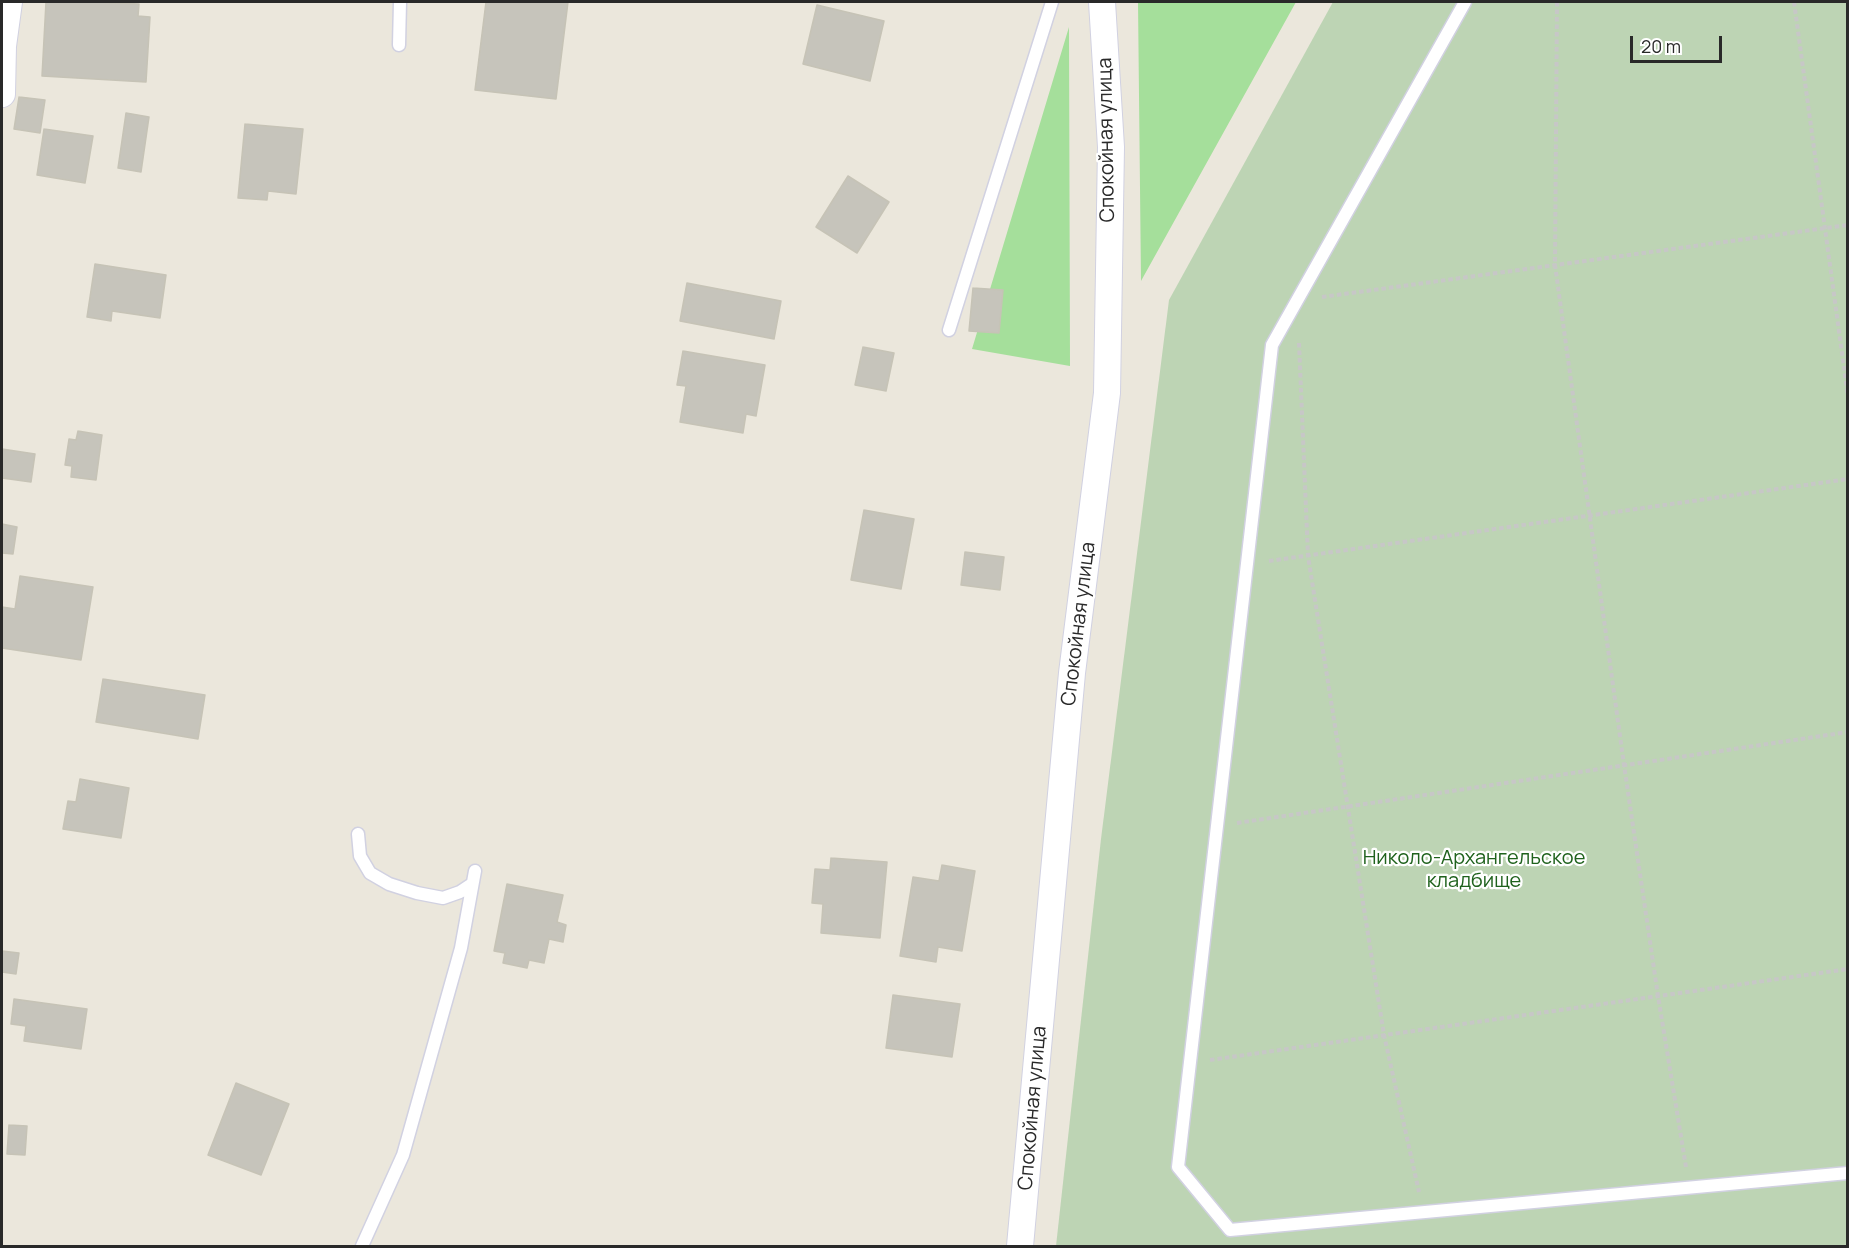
<!DOCTYPE html>
<html>
<head>
<meta charset="utf-8">
<style>
  body { margin:0 }
  #map { position:relative; width:1849px; height:1248px; overflow:hidden; background:#ebe7dc; font-family:Manrope,sans-serif }
  canvas { display:block }
  .frame { position:absolute; inset:0; border:3px solid #292929; pointer-events:none }
  .scale { position:absolute; left:1630px; top:36px; width:92px; height:27px; box-sizing:border-box; border:3px solid #292929; border-top:0; padding-left:8px; font-size:18px; line-height:21px; white-space:nowrap; color:#292929; -webkit-text-stroke:4px #fff; paint-order:stroke }
</style>
</head>
<body>
<div id="map">
<canvas width="1849" height="1248"></canvas>
<div class="frame"></div>
<div class="scale">20 m</div>
</div>
<script>
const ctx = document.querySelector('canvas').getContext('2d');
ctx.lineJoin = 'round';
function fillPath(path, color) { ctx.fillStyle = color; ctx.fill(path, 'evenodd'); }
const toPath = rows => new Path2D(rows.map(r => 'M' + r).join(''));
function trace(path, color, width, dash) { ctx.strokeStyle = color; ctx.lineWidth = width; ctx.lineCap = dash ? 'butt' : 'round'; ctx.setLineDash(dash || []); ctx.stroke(path); }
function label(font, color, halo, rows, align = 'center') {
  ctx.font = font + ' Manrope,sans-serif'; ctx.lineWidth = 4.5; ctx.setLineDash([]); ctx.textBaseline = 'middle'; ctx.strokeStyle = halo; ctx.fillStyle = color; for (const [text, x, y, turn = 0] of rows) {
    ctx.save(); ctx.translate(x, y); ctx.rotate((+turn || 0) * Math.PI / 180); ctx.textAlign = isNaN(turn) ? turn : align; if (halo) ctx.strokeText(text, 0, 0); ctx.fillText(text, 0, 0); ctx.restore();
  }
}
const green = toPath([
  [1138,2,1296,2,1141,281],
  [1069,27,1070,366,972,349]
]);
const cemetery = toPath([
  [1333,2,1847,2,1847,1246,1056,1246,1101,839,1169,300]
]);
const building = toPath([
  [46,2,97,2,139,4,138,16,150,17,146,82,42,76,46,2],
  [486,2,568,2,556,99,475,90,486,2],
  [817,5,884,21,870,81,803,64,817,5],
  [19,97,45,100,40,133,14,129,19,97],
  [126,113,149,117,141,172,118,168,126,113],
  [245,124,303,129,296,194,268,191,267,200,238,198,245,124],
  [44,129,93,136,85,183,37,175,44,129],
  [848,176,889,202,857,253,816,227,848,176],
  [95,264,166,275,160,318,112,311,111,321,87,317,95,264],
  [687,283,781,301,774,339,680,321,687,283],
  [973,288,1003,290,999,333,969,331,973,288],
  [863,347,894,353,886,391,855,385,863,347],
  [683,351,765,365,756,416,746,414,743,433,680,422,686,386,677,385,683,351],
  [78,431,102,435,96,480,71,477,72,466,65,465,69,439,76,440,78,431],
  [2,449,35,454,31,482,2,478,2,449],
  [864,510,914,519,901,589,851,580,864,510],
  [2,524,17,527,13,554,2,553,2,524],
  [965,552,1004,557,1000,590,961,585,965,552],
  [20,576,93,587,81,660,2,648,2,607,15,609,20,576],
  [103,679,205,695,198,739,96,722,103,679],
  [80,779,129,788,121,838,63,829,68,801,76,802,80,779],
  [831,858,887,862,880,938,821,933,823,904,812,903,815,869,830,870,831,858],
  [942,865,975,871,962,951,938,947,936,962,900,956,913,877,939,881,942,865],
  [507,884,563,895,557,922,566,925,563,942,549,939,544,963,529,960,527,968,503,963,505,953,494,951,507,884],
  [2,951,19,953,16,974,2,972,2,977,2,951],
  [893,995,960,1004,952,1057,886,1048,893,995],
  [14,999,87,1009,81,1049,24,1041,26,1026,11,1024,14,999],
  [236,1083,289,1104,261,1175,208,1155,236,1083],
  [9,1125,27,1126,25,1155,7,1154,9,1125]
]);
const path = toPath([
  [1557,2,1555,265,1624,765,1658,996,1686,1167],
  [1794,2,1848,397],
  [1322,297,1848,225],
  [1299,343,1308,556,1384,1035,1419,1192],
  [1269,561,1848,479],
  [1237,823,1848,732],
  [1210,1060,1848,969]
]);
const service = toPath([
  [1465,2,1272,345,1178,1167,1230,1230,1848,1173],
  [399,45,400,2],
  [949,330,1052,2],
  [358,834,360,856,370,873,389,884,417,893,443,898,460,892,472,884],
  [362,1246,403,1155,461,948,475,871]
]);
const minor = toPath([
  [2,94,3,46,9,2],
  [1020,1246,1072,673,1107,393,1111,147,1102,2]
]);
const streetNames = [
  ["Спокойная улица",1107,140,-91],
  ["Спокойная улица",1079,624,-83],
  ["Спокойная улица",1033,1108,-85]
];
const parkNames = [
  ["Николо-Архангельское",1474,858],
  ["кладбище",1474,881]
];
fillPath(green, '#a5df9b');
fillPath(cemetery, '#bdd4b4');
fillPath(building, '#c6c4bb');
trace(building, '#c6c3b6', 1.5);
trace(service, '#d1d1e1', 15);
trace(minor, '#d1d1e1', 28);
trace(path, '#c7c7c7', 4, [4.5, 3]);
trace(service, '#fff', 12);
trace(minor, '#fff', 26);
label('20px', '#292929', '#fff', streetNames);
label('20px', '#1f621d', '#fff', parkNames);
</script>
</body>
</html>
